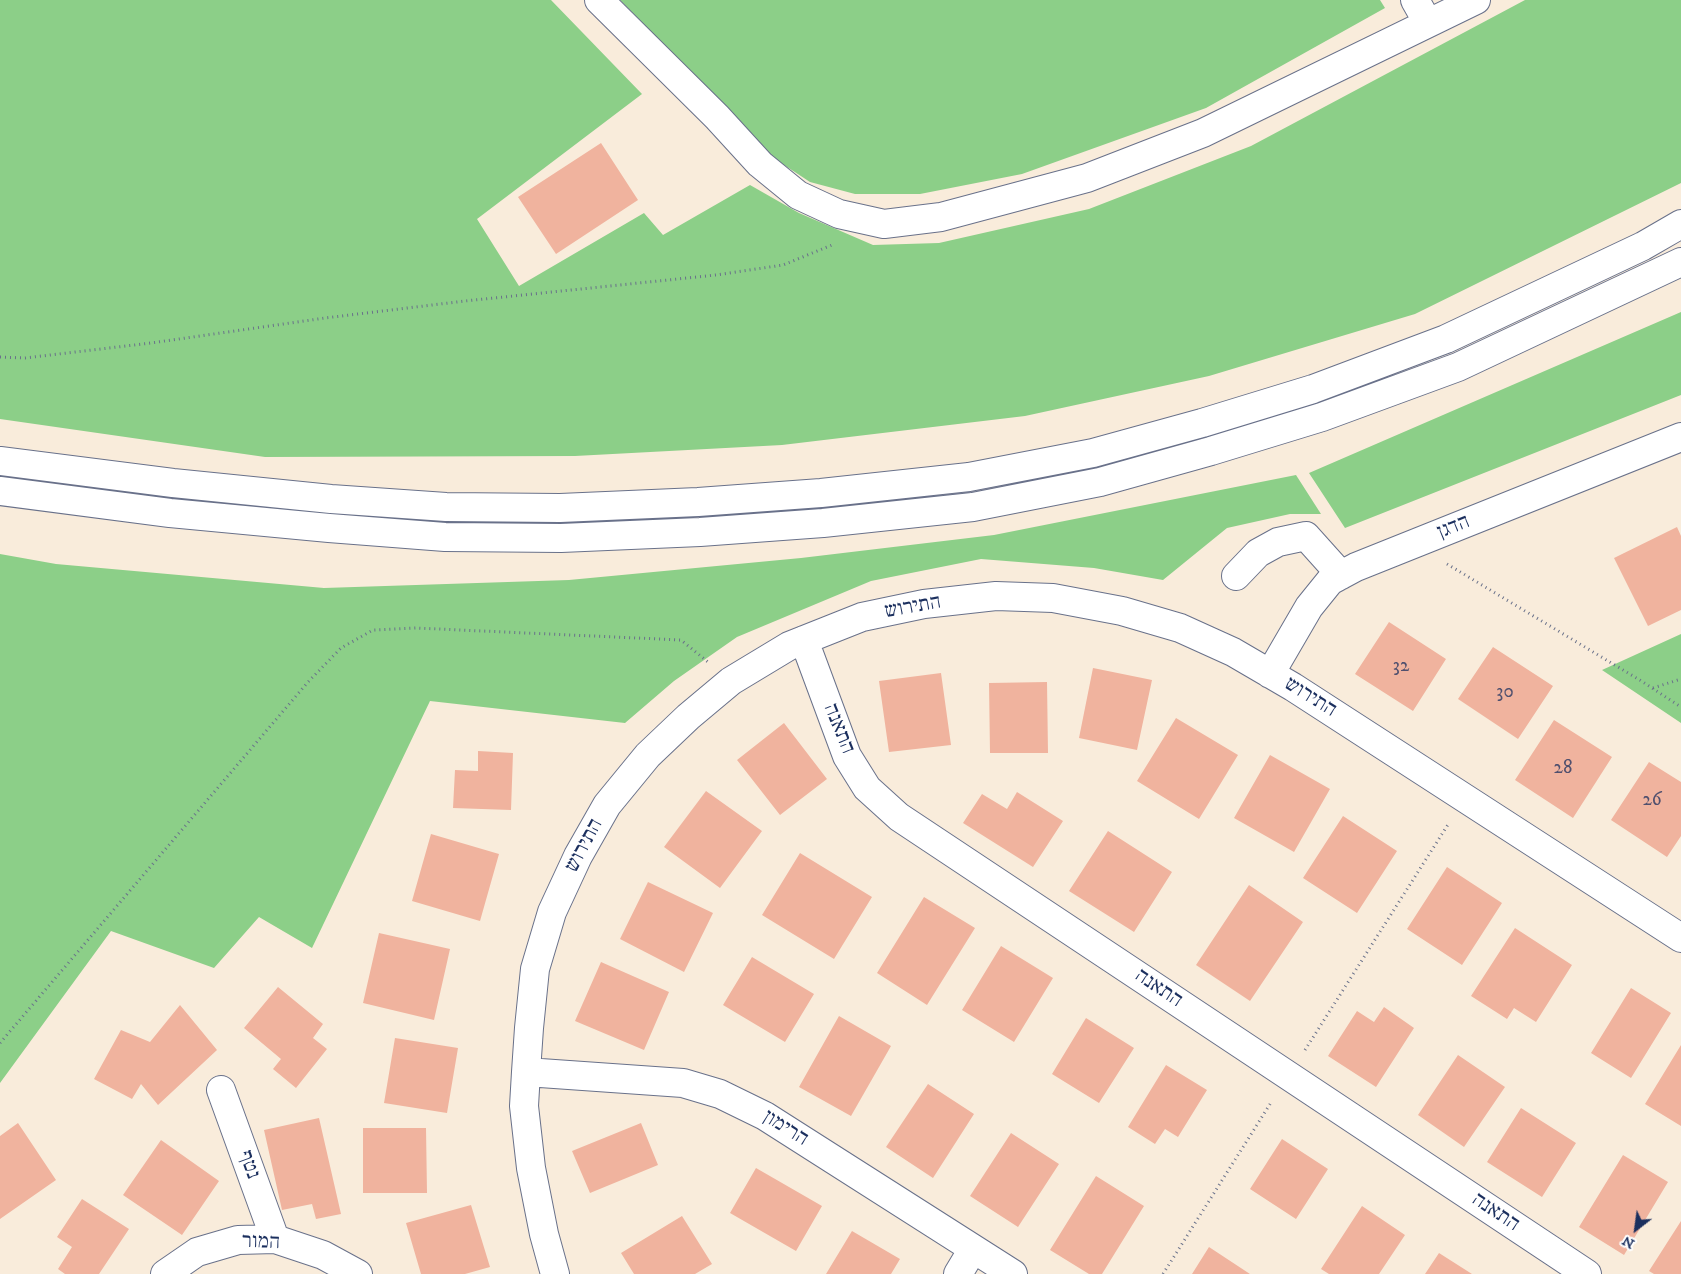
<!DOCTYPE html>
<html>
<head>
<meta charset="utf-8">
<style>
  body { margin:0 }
  #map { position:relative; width:1681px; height:1274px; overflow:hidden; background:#f9ecdb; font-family:"IM FELL DW Pica",serif }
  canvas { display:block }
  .north { position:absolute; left:1611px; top:1204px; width:50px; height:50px; -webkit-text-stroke:4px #fff; paint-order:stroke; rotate:210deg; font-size:14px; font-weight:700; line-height:20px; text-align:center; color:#1b2f5e }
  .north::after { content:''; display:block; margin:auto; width:18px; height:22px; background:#1b2f5e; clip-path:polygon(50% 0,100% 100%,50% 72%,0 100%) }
</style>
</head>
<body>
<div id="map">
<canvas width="1681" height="1274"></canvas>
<div class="north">N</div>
</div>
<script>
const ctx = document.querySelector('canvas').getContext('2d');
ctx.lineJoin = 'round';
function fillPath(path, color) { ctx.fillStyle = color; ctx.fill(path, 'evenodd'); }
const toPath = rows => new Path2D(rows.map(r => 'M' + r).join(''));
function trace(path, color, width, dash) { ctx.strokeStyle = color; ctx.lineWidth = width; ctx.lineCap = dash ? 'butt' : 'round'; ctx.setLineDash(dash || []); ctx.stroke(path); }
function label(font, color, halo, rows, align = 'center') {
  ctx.font = font + ' "IM FELL DW Pica","Frank Ruhl Libre",serif'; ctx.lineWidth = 4; ctx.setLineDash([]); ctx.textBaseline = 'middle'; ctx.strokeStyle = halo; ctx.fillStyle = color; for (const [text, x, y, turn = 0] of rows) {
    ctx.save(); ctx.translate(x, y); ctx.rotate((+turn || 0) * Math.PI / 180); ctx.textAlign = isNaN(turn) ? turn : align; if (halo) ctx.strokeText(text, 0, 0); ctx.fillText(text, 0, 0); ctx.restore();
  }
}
const green = toPath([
  [0,0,551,0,642,94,477,219,519,286,644,213,663,235,750,185,799,213,873,245,939,243,1089,209,1251,146,1525,0,1681,0,1681,183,1415,314,1209,376,1025,416,782,445,575,456,265,457,0,419],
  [620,0,1380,0,1385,8,1206,108,1022,174,920,194,855,194,810,182,775,159],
  [1681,312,1681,395,1345,528,1309,473],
  [1296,475,1321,514,1290,514,1227,528,1163,580,1094,568,981,559,871,581,737,637,674,681,625,723,430,701,312,948,259,917,214,968,111,931,0,1083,0,554,56,564,324,588,569,580,801,558,994,535],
  [1681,634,1681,723,1602,670]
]);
const building = toPath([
  [601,143,638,200,556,254,518,197],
  [1677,527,1681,536,1681,610,1648,626,1614,558],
  [1389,622,1446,659,1413,711,1355,674],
  [1493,647,1553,686,1518,739,1458,699],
  [1093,668,1152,680,1137,750,1079,738],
  [941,673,951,745,889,752,879,681],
  [1047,682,1048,753,990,753,989,683],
  [1176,718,1238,755,1199,819,1137,781],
  [1554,720,1612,757,1573,818,1515,780],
  [784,723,827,779,780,815,737,760],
  [478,751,513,753,511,810,453,808,455,770,478,771],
  [1270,755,1330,789,1294,852,1234,818],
  [1649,762,1681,782,1681,836,1667,857,1611,820],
  [706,791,762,831,720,888,664,847],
  [1017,792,1063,821,1033,867,963,823,982,794,1007,809],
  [1343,816,1397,851,1357,913,1303,878],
  [1108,831,1172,872,1134,932,1069,891],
  [431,834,499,854,480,921,412,901],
  [800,853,872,897,834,959,762,915],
  [1447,867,1502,903,1462,965,1407,929],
  [648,882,713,913,684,972,620,939],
  [1249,885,1303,922,1250,1001,1196,965],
  [924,897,975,928,927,1005,877,973],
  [1515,928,1572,965,1536,1022,1514,1008,1507,1019,1471,996],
  [379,933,450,949,434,1020,363,1003],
  [1001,946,1053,978,1014,1042,962,1010],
  [752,957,814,994,785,1042,723,1005],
  [601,962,669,992,644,1050,575,1021],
  [278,987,323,1024,313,1038,327,1049,296,1088,273,1069,281,1059,244,1028],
  [1631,988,1671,1013,1631,1078,1591,1053],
  [180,1005,217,1050,158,1105,141,1084,132,1099,94,1079,121,1030,150,1042],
  [1384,1007,1414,1028,1376,1087,1328,1056,1357,1011,1374,1022],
  [839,1016,891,1046,851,1116,799,1087],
  [1086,1018,1134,1048,1099,1103,1052,1074],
  [395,1038,458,1048,447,1113,384,1103],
  [1681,1045,1681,1126,1645,1104],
  [1458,1055,1505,1087,1464,1147,1418,1115],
  [1166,1065,1207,1090,1178,1137,1165,1129,1155,1144,1128,1127],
  [928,1084,974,1114,933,1178,886,1147],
  [1521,1108,1576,1143,1542,1197,1487,1162],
  [319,1118,341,1214,316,1219,312,1204,282,1210,264,1130],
  [18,1123,56,1180,0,1219,0,1136],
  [641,1123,658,1165,590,1193,572,1151],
  [363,1128,426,1128,427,1193,363,1193],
  [1011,1133,1059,1164,1018,1227,970,1196],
  [1282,1139,1328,1169,1296,1219,1250,1189],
  [161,1140,219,1181,182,1235,123,1195],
  [1623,1155,1668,1182,1624,1255,1579,1227],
  [756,1168,822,1206,796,1251,730,1213],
  [1096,1176,1144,1206,1102,1274,1089,1274,1050,1250],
  [82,1199,129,1229,99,1274,65,1274,58,1269,72,1247,57,1237],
  [471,1205,490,1267,465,1274,421,1274,406,1223],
  [1362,1206,1405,1235,1379,1274,1329,1274,1321,1269],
  [682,1216,712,1264,695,1274,634,1274,621,1253],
  [1681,1221,1681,1274,1654,1274,1649,1271],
  [852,1231,900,1259,891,1274,826,1274],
  [1209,1247,1250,1274,1192,1274],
  [1439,1253,1472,1274,1425,1274]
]);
const path = toPath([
  [0,357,25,358,151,343,325,318,465,301,716,275,783,265,832,245],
  [1447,564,1643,682,1681,707],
  [1653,688,1681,679],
  [0,1043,308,682,341,648,373,630,416,628,681,640,708,662],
  [1305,1050,1449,823],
  [1163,1274,1272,1101]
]);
const minor = toPath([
  [599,0,717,117,760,164,798,195,839,214,884,224,941,217,1087,178,1203,133,1476,0],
  [1415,0,1428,23],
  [1236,576,1258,553,1278,542,1306,536,1341,575],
  [804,640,847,756,867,788,899,817,1587,1274],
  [1270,674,1309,607,1330,581,1341,575,1356,567,1681,437],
  [526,1072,683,1083,720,1094,765,1116,1013,1274],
  [221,1090,275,1239],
  [165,1274,197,1252,238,1240,275,1239,323,1255,358,1274],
  [555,1274,544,1234,531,1168,524,1106,526,1072,529,1028,535,969,552,912,578,856,607,805,648,755,688,717,731,681,789,646,862,617,924,604,996,596,1053,598,1122,611,1180,628,1233,652,1293,687,1681,938],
  [958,1274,973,1249]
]);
const major = toPath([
  [0,461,173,483,331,499,446,507,560,508,698,502,821,493,969,477,1093,453,1202,423,1313,389,1446,339,1643,246,1681,224],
  [0,491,170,513,329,528,445,537,561,538,700,532,823,523,973,507,1100,482,1211,451,1322,417,1458,367,1681,262]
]);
const numberNames = [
  ["32",1401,667],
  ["30",1505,693],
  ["28",1563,769],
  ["26",1652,801]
];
const streetNames = [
  ["הדגן",1454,528,-22],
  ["התירוש",913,608,-10],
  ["התירוש",1310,698,32],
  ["התאנה",838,729,68],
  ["התירוש",585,846,-62],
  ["התאנה",1158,989,34],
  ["הרימון",785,1129,32],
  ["נטף",248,1165,70],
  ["התאנה",1495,1213,34],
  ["המור",261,1243,2]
];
fillPath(green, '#8ccf88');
fillPath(building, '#f0b39e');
trace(minor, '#69718a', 30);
trace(major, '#69718a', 30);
trace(path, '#69718a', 3, [1, 4]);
trace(minor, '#fff', 28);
trace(major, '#fff', 28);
label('19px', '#50506e', null, numberNames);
label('21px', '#1b2f5e', '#fff', streetNames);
</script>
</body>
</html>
